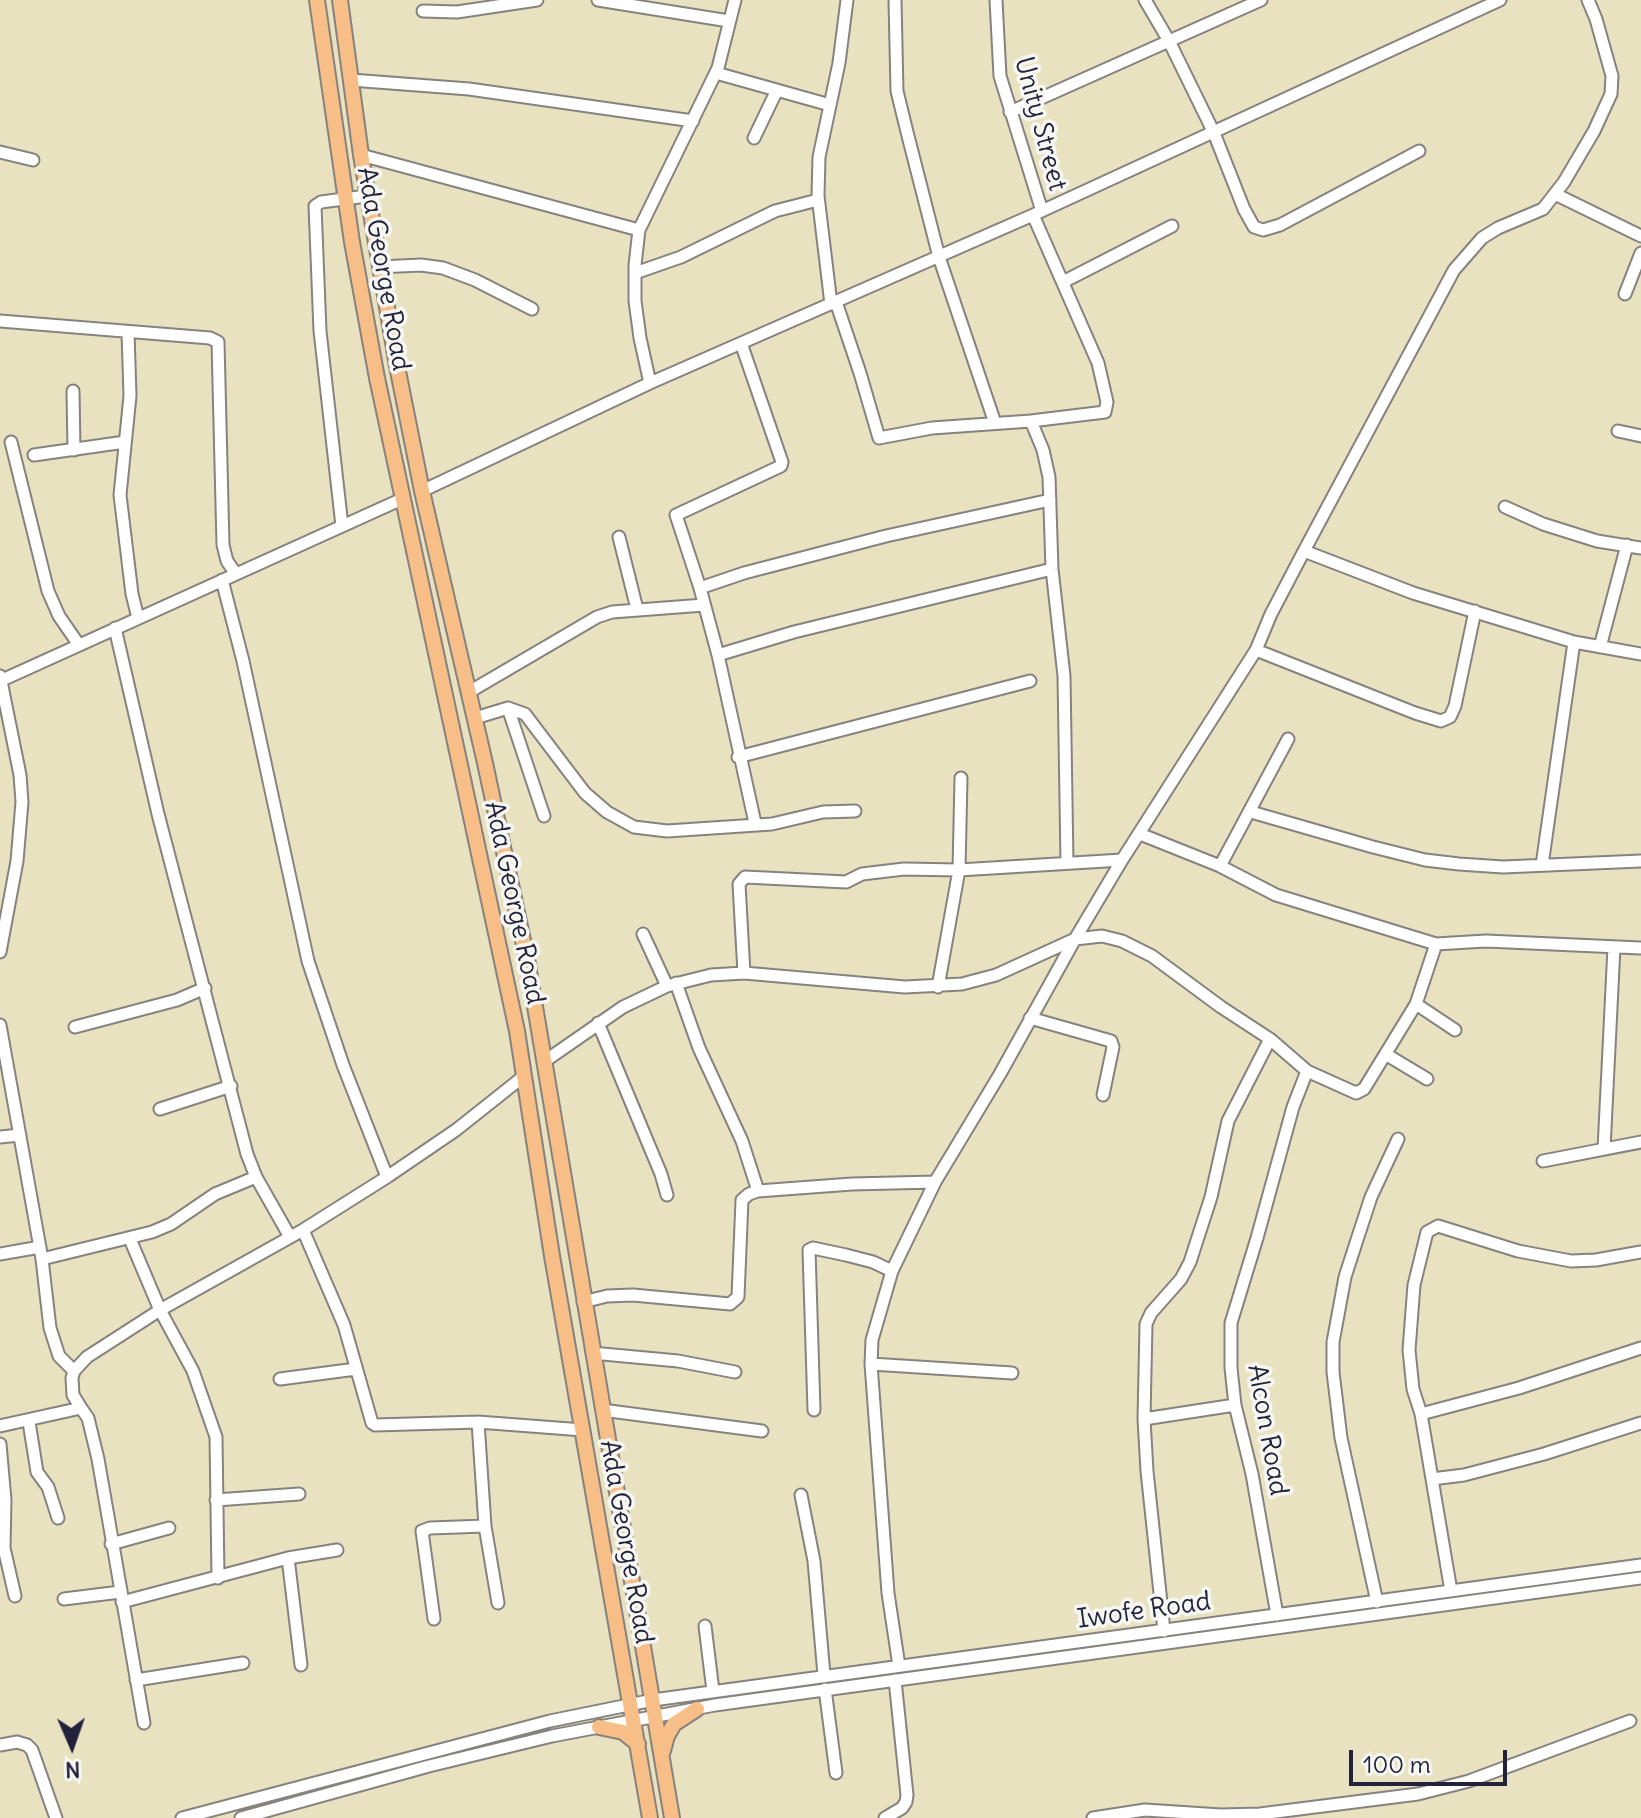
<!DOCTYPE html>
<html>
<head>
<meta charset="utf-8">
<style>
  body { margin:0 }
  #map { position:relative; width:1641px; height:1818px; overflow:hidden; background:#e9e2c1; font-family:Delius,sans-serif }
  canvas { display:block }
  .north { position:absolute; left:32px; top:1706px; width:80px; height:80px; -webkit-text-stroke:6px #f6f6f2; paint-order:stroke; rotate:178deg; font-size:22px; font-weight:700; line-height:32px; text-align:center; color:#22223b }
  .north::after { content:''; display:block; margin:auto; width:28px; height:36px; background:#22223b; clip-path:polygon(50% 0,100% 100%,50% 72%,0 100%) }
  .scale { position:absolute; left:1349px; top:1750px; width:158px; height:36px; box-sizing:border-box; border:4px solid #22223b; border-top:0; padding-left:10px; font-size:24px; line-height:28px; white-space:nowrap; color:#22223b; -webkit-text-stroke:6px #f6f6f2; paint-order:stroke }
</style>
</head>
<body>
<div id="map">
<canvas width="1641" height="1818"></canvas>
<div class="north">N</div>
<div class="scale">100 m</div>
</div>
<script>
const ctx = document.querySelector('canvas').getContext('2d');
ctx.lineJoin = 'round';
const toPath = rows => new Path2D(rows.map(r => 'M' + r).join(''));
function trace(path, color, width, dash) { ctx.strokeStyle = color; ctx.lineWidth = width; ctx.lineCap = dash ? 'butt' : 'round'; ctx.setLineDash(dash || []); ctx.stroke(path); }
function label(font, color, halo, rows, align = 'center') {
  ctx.font = font + ' Delius,sans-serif'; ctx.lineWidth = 7; ctx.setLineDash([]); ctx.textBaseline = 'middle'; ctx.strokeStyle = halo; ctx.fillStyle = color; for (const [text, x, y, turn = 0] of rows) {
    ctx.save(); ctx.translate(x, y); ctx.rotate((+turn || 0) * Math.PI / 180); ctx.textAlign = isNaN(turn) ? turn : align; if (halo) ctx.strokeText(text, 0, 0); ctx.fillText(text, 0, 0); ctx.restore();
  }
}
const minor = toPath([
  [598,0,729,21],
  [895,0,897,91,907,132,939,257,995,423],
  [996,0,1000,76,1042,211],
  [1145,0,1169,41,1214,133,1244,209,1254,227,1263,230,1280,225,1419,151],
  [423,11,457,12,537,0],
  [716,73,830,105],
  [351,80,469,89,693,121],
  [1010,112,1261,0],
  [754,138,777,90],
  [0,152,33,160],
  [361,155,639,230],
  [1555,194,1641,236],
  [379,267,421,265,443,268,475,280,532,309],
  [635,273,681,257,775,211,818,200],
  [1063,282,1172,226],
  [1625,294,1641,253],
  [836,302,860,373,879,438,932,428,1031,421,1105,412,1107,402,1098,363,1033,215],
  [831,304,818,196,819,157,839,63,847,0],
  [0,321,210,338,218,342,223,545,227,561,236,574],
  [128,332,130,396,120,495,132,594,138,618],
  [741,343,782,462,781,466,676,515,700,588,718,655,755,823],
  [650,383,640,338,635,301,635,265,639,230,718,68,735,0],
  [73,391,74,450],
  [1031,421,1043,450,1049,477,1052,569,1064,676,1067,863],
  [1618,431,1641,436],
  [11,442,48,591,59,616,79,645],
  [34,455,125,442],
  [422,491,650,383,1033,215,1500,0],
  [1505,507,1543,524,1597,541,1641,548],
  [342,526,320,331,315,206,321,202,367,196],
  [619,537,637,609],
  [1304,551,1454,270,1482,238,1498,228,1543,209,1564,182,1594,131,1611,94,1612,76,1596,19,1588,0],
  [222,580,243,661,308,961,343,1065,387,1177],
  [700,588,744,573,886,536,1050,500],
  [115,628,158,814,247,1154,256,1177,290,1237],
  [1600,647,1627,545],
  [1256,650,1415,713,1441,721,1450,717,1455,706,1475,611],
  [718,655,794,632,1052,569],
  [0,681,402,499],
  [469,692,597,617,612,612,704,605],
  [508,708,544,816],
  [475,718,508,708,525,714,585,793,607,812,634,827,667,831,772,824,823,812,855,811],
  [738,757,1030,681],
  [1251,812,1373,847,1425,860,1459,864,1503,867,1641,861],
  [1140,834,1220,866,1276,895,1436,944,1486,941,1641,948],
  [1542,865,1574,642],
  [1220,866,1288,739],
  [643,934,667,986],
  [0,952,17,861,22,802,20,775,0,676],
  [744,973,739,884,745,877,846,882,862,874,904,869,959,870,1122,860],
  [676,983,699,1048,742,1141,758,1191],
  [938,987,959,870,961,778],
  [1416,1004,1455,1030],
  [1030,1018,1111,1041,1113,1047,1103,1095],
  [598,1023,661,1174,667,1195],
  [0,1025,42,1259,50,1328,59,1356,74,1371],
  [75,1027,177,1000,205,988],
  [1387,1055,1427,1079],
  [545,1061,623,1007,667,986,711,975,744,973,905,987,962,984,996,975,1075,939,1102,936,1122,941,1152,956,1221,1007,1270,1039,1307,1071,1356,1093,1364,1089,1416,1004,1436,944],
  [160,1109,231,1086],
  [0,1137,20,1135],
  [1604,1149,1614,947],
  [1543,1161,1641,1142],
  [303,1230,344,1325,372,1423,375,1425,478,1422,583,1430],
  [130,1239,160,1310,193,1371,216,1437,218,1578],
  [0,1254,40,1247],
  [42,1259,152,1232,171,1224,215,1194,256,1177],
  [583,1302,607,1296,633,1295,730,1304,738,1297,742,1200,749,1194,758,1191,852,1184,935,1182],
  [592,1353,678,1361,735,1372],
  [871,1364,1012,1373],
  [280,1379,356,1369],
  [81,1408,88,1418,98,1459,144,1723],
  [602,1410,762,1431],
  [814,1410,809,1250,813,1248,846,1255,873,1262,892,1271],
  [1421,1414,1519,1388,1641,1348],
  [1144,1419,1235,1405],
  [29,1422,37,1472,48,1487,58,1518],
  [478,1422,485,1526,498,1603],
  [0,1426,81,1408,73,1395,72,1378,74,1371,87,1357,160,1310,303,1230,387,1177,456,1130,524,1076],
  [0,1444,5,1500,4,1548,15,1596],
  [1432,1479,1464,1475,1544,1454,1641,1423],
  [801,1495,814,1561,824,1675],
  [216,1500,299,1494],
  [111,1544,169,1528],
  [288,1558,301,1665],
  [1451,1591,1421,1414,1413,1389,1409,1350,1414,1285,1427,1232,1438,1226,1518,1251,1571,1261,1596,1260,1641,1252],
  [64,1599,120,1592],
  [122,1602,288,1558,337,1550],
  [1377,1602,1341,1438,1333,1372,1333,1342,1345,1277,1355,1246,1371,1197,1398,1139],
  [1277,1615,1252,1474,1235,1405,1231,1368,1231,1323,1257,1238,1293,1107,1307,1071],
  [434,1619,422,1531,430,1528,485,1526],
  [705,1626,713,1691],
  [1164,1631,1147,1471,1144,1419,1146,1324,1151,1313,1181,1279,1190,1262,1211,1197,1228,1121,1270,1039],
  [899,1666,888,1593,871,1364,872,1340,892,1271,935,1182,1000,1074,1075,939,1122,860,1256,650,1271,614,1304,551,1413,593,1574,642,1641,654],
  [136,1680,243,1663],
  [825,1689,836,1773],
  [0,1745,17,1742,27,1745,32,1750,56,1818],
  [182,1818,550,1721,653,1700,1641,1565],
  [241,1818,429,1766,552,1736,715,1705,1641,1578],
  [885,1818,902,1808,906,1802,907,1795,895,1680],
  [1093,1818,1145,1810,1221,1815,1260,1814,1418,1794,1469,1781,1630,1721]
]);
const major = toPath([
  [317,0,352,242,377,378,517,1031,552,1256,650,1818],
  [340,0,361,155,397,366,422,491,485,763,527,959,672,1818],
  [599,1727,623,1732,638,1744],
  [663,1751,667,1736,674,1724,697,1709]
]);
const streetNames = [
  ["Unity Street",1040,124,75],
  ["Ada George Road",383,269,80],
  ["Ada George Road",514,903,78],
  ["Alcon Road",1267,1430,80],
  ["Ada George Road",626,1542,80],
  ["Iwofe Road",1144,1611,-8]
];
trace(minor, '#86827e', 15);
trace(major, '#86827e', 18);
trace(minor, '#fff', 11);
trace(major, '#f7be87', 14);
label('26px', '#22223b', '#f6f6f2', streetNames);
</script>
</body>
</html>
